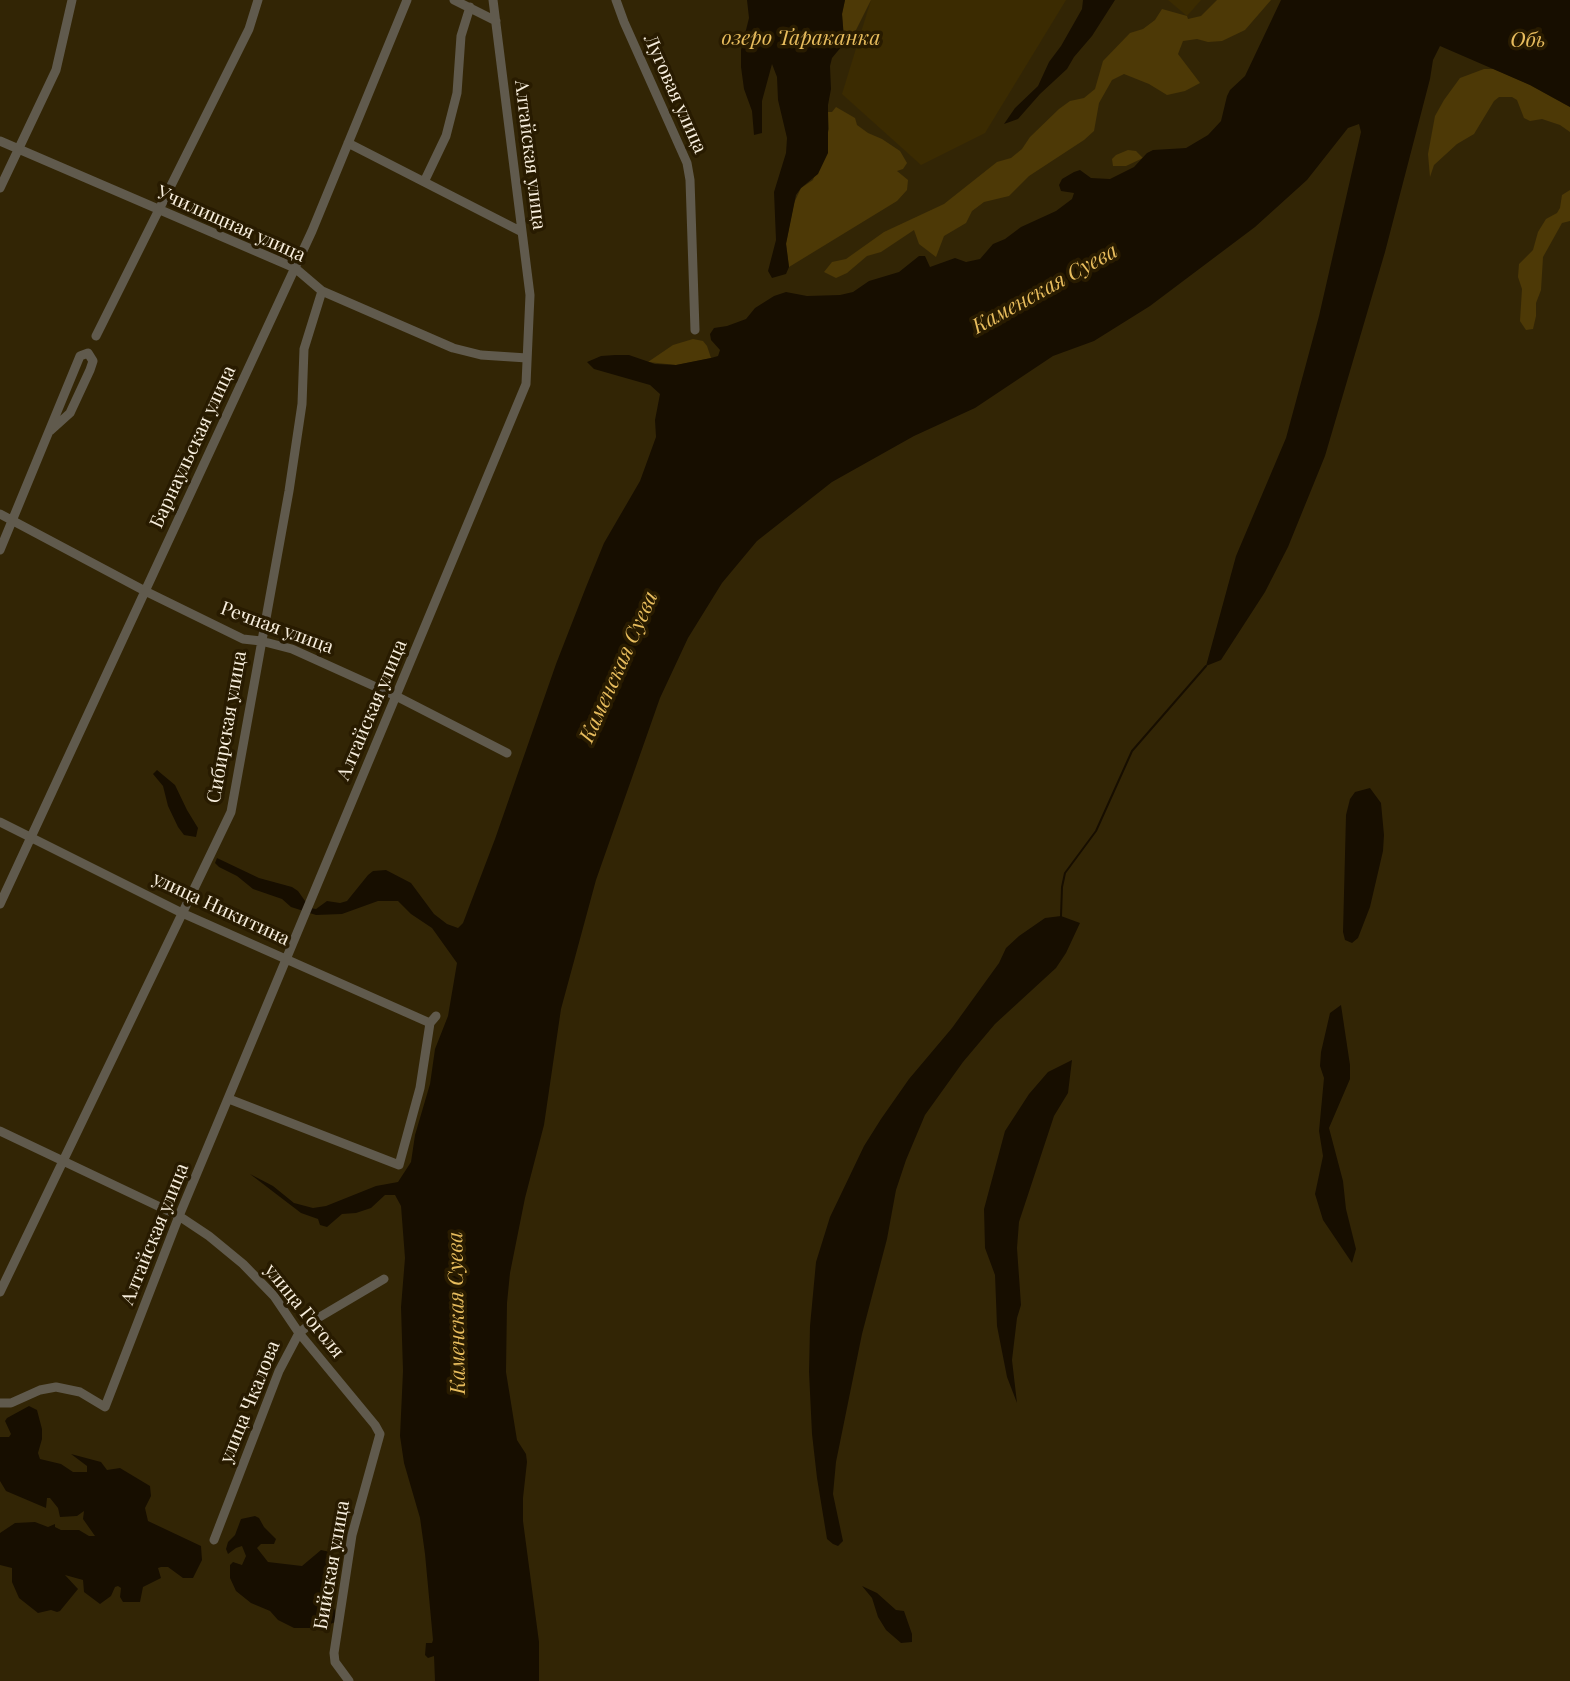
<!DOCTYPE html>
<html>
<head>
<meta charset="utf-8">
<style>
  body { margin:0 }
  canvas { display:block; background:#322505 }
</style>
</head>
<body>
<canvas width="1570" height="1681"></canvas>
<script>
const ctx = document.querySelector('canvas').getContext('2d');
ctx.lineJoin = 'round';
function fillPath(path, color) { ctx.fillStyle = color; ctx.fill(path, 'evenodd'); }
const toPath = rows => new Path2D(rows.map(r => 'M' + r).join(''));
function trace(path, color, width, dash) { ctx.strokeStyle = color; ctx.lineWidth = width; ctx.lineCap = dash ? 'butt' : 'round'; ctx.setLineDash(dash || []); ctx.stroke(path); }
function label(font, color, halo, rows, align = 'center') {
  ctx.font = font + ' "Playfair Display",serif'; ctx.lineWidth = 7; ctx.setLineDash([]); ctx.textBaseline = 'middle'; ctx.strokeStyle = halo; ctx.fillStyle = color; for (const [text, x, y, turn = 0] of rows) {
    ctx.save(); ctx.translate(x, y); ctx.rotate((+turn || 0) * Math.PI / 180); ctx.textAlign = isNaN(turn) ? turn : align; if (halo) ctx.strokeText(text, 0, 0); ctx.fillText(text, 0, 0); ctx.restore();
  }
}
const built = toPath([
  [871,0,1066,0,985,133,921,165,842,94],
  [1168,0,1201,0,1187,16]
]);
const green = toPath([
  [845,0,871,0,856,30,842,46,844,39,842,14],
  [1217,0,1271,0,1245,30,1222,41,1208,42,1197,39,1183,41,1178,54,1200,83,1185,91,1167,95,1149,84,1124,74,1112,80,1099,103,1094,131,1084,140,1029,176,1009,196,984,202,972,211,966,223,944,236,936,257,919,244,914,230,881,252,867,256,847,273,836,278,824,272,832,262,846,259,884,232,944,204,997,162,1011,158,1022,149,1030,137,1059,109,1070,101,1084,98,1095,89,1103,61,1130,33,1143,29,1155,20,1162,9,1187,16,1188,19,1201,16],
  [1484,69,1494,69,1530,85,1570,107,1570,132,1560,125,1542,119,1530,121,1524,118,1517,100,1512,97,1499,97,1494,101,1474,134,1457,144,1434,165,1430,177,1428,154,1435,116,1444,100,1460,78],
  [836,107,855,118,857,125,868,133,882,139,900,151,907,163,903,169,897,171,908,180,907,190,897,201,789,267,786,243,794,203,801,188,813,180,829,129,828,112,832,112],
  [1128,150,1136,151,1143,158,1126,166,1113,166,1112,159,1116,155],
  [1570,190,1570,221,1562,223,1543,257,1541,290,1536,303,1536,316,1533,329,1526,330,1520,321,1522,289,1518,277,1519,264,1533,250,1538,232,1546,219,1557,213,1560,208,1562,195],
  [693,339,703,341,707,346,711,358,676,365,648,362,673,345]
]);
const water = toPath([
  [747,0,845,0,842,14,844,39,842,46,832,58,830,66,831,89,828,105,828,153,818,174,801,188,796,195,786,244,789,267,786,274,772,278,768,271,776,240,774,192,786,153,787,138,778,100,777,77,772,64,762,101,762,133,754,135,752,111,744,89,741,67,741,50,749,18],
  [1083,0,1115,0,1092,36,1074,57,1067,69,1040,94,1018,119,1004,124,1015,108,1038,86,1049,62,1061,46,1082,9],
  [1281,0,1570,0,1570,107,1530,85,1440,46,1433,60,1430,79,1385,252,1325,456,1288,547,1265,592,1221,660,1206,666,1236,556,1286,438,1319,316,1361,132,1359,124,1348,128,1307,180,1255,227,1150,306,1094,341,1053,356,975,408,914,436,832,482,757,541,722,583,688,638,660,698,596,880,561,1009,544,1125,525,1198,510,1273,507,1303,506,1372,517,1440,526,1454,527,1462,523,1498,523,1521,539,1642,539,1681,435,1681,434,1656,428,1658,425,1655,426,1643,432,1643,433,1640,425,1554,420,1518,404,1463,400,1436,403,1371,401,1307,405,1258,401,1206,395,1195,385,1195,371,1208,356,1213,342,1214,327,1227,320,1225,318,1219,301,1213,250,1174,273,1186,294,1203,313,1208,326,1206,376,1186,398,1182,411,1162,415,1135,430,1084,435,1049,448,1016,457,963,432,928,411,914,398,901,378,901,342,914,316,915,291,907,282,899,253,889,237,876,219,867,215,863,217,858,259,878,292,887,298,891,310,908,316,909,327,901,340,903,347,901,368,875,373,871,386,870,411,883,434,914,447,924,458,928,463,923,495,839,556,664,586,587,604,543,640,481,656,437,655,420,660,394,650,385,594,369,587,362,601,356,615,355,629,355,655,364,676,365,711,358,718,356,720,350,711,340,710,334,714,328,727,326,746,319,755,308,774,296,786,292,807,296,840,295,853,292,869,281,899,272,919,256,925,256,930,267,955,258,966,262,980,259,993,244,1005,239,1021,227,1056,211,1072,199,1074,193,1061,191,1059,185,1062,179,1074,172,1080,170,1091,178,1110,179,1134,167,1147,153,1153,150,1186,148,1208,135,1221,121,1227,96,1230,90,1245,76],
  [157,770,175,785,187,810,198,828,196,837,184,835,178,827,168,806,163,786,153,774],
  [1370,788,1381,803,1384,835,1383,851,1370,907,1358,938,1352,943,1345,940,1343,932,1346,815,1350,799,1355,792],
  [1061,916,1080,923,1066,953,1056,968,995,1024,963,1062,925,1115,906,1160,896,1190,887,1239,862,1334,836,1462,833,1494,843,1541,838,1546,833,1544,827,1539,817,1478,812,1434,809,1372,810,1326,816,1262,830,1217,864,1146,881,1119,909,1079,952,1028,999,963,1006,948,1019,936,1045,918],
  [1341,1005,1350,1065,1350,1079,1329,1128,1343,1181,1346,1209,1356,1249,1352,1263,1323,1220,1315,1194,1323,1156,1319,1131,1324,1078,1320,1066,1321,1052,1330,1013],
  [1072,1060,1068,1093,1054,1116,1019,1222,1017,1248,1021,1305,1017,1318,1012,1360,1017,1403,1007,1377,997,1326,995,1275,985,1248,984,1209,1005,1131,1029,1094,1048,1072],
  [29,1406,37,1410,42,1429,42,1439,38,1453,40,1459,61,1464,73,1472,87,1472,87,1466,71,1454,101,1462,107,1470,120,1468,150,1486,151,1496,145,1508,148,1521,201,1546,202,1560,193,1578,183,1578,168,1567,161,1567,158,1568,161,1578,143,1587,140,1602,123,1602,120,1597,121,1588,118,1586,115,1587,111,1596,100,1604,84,1592,83,1580,65,1575,78,1589,60,1611,57,1612,51,1610,38,1613,19,1598,12,1582,12,1568,0,1565,0,1533,15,1523,35,1522,48,1527,55,1524,55,1527,61,1530,79,1530,89,1536,95,1536,83,1519,84,1511,77,1516,60,1517,58,1508,50,1498,47,1498,46,1508,6,1491,0,1481,0,1437,9,1437,11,1434,5,1421,7,1418],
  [255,1516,259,1518,264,1527,276,1539,274,1544,261,1544,257,1548,268,1562,302,1566,321,1550,330,1552,335,1569,331,1597,335,1611,335,1622,322,1628,294,1628,278,1620,270,1611,251,1603,236,1591,230,1578,230,1565,233,1562,242,1565,246,1556,242,1546,236,1548,228,1554,226,1549,228,1542,235,1535,241,1519],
  [862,1586,877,1593,896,1610,904,1611,912,1634,912,1642,901,1643,886,1630,878,1617,872,1598]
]);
const stream = toPath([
  [1061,916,1062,887,1065,873,1096,831,1132,751,1206,666]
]);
const minor = toPath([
  [454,0,496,21],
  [616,0,624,22,687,163,690,180,695,330],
  [0,141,295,268,322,291,453,348,481,355,527,358],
  [348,143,522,232],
  [424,182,446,136,457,93,461,36,470,7],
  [0,188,56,70,72,0],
  [96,336,249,29,258,0],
  [0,514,145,591,243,639,261,641,292,649,396,696,507,753],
  [0,550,80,356,88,353,93,361,90,370,70,413,50,431],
  [0,822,182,913,430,1023],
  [0,904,312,231,407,0],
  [229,1099,399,1165,420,1088,430,1023,436,1016],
  [0,1131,179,1216,209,1236,243,1264,274,1296,299,1333,375,1425,380,1434,352,1535,334,1653,335,1662,349,1681],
  [0,1292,231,812,289,491,302,404,304,349,322,291],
  [0,1403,11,1403,40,1390,56,1387,80,1392,105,1407,179,1216,526,384,530,295,493,0],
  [214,1540,279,1371,299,1333,318,1318,384,1279]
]);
const streetNames = [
  ["Луговая улица",675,94,66],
  ["Алтайская улица",530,155,83],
  ["Училищная улица",231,224,24],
  ["Барнаульская улица",193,447,-65],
  ["Речная улица",277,628,20],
  ["Алтайская улица",372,710,-67],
  ["Сибирская улица",227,727,-80],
  ["улица Никитина",221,909,25],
  ["Алтайская улица",155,1234,-68],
  ["улица Гоголя",304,1311,51],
  ["улица Чкалова",250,1402,-68],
  ["Бийская улица",332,1565,-80]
];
const waterNames = [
  ["озеро Тараканка",801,38],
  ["Обь",1528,40],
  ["Каменская Суева",1045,289,-29],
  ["Каменская Суева",619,667,-66],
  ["Каменская Суева",457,1313,-91]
];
fillPath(built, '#3b2b01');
fillPath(green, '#4d3906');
fillPath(water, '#170e00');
trace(stream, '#170e00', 2);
trace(minor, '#605a4d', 9);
label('19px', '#f8efde', '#281b00', streetNames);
label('italic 21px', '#e8bd5d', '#281b00', waterNames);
</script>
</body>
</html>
